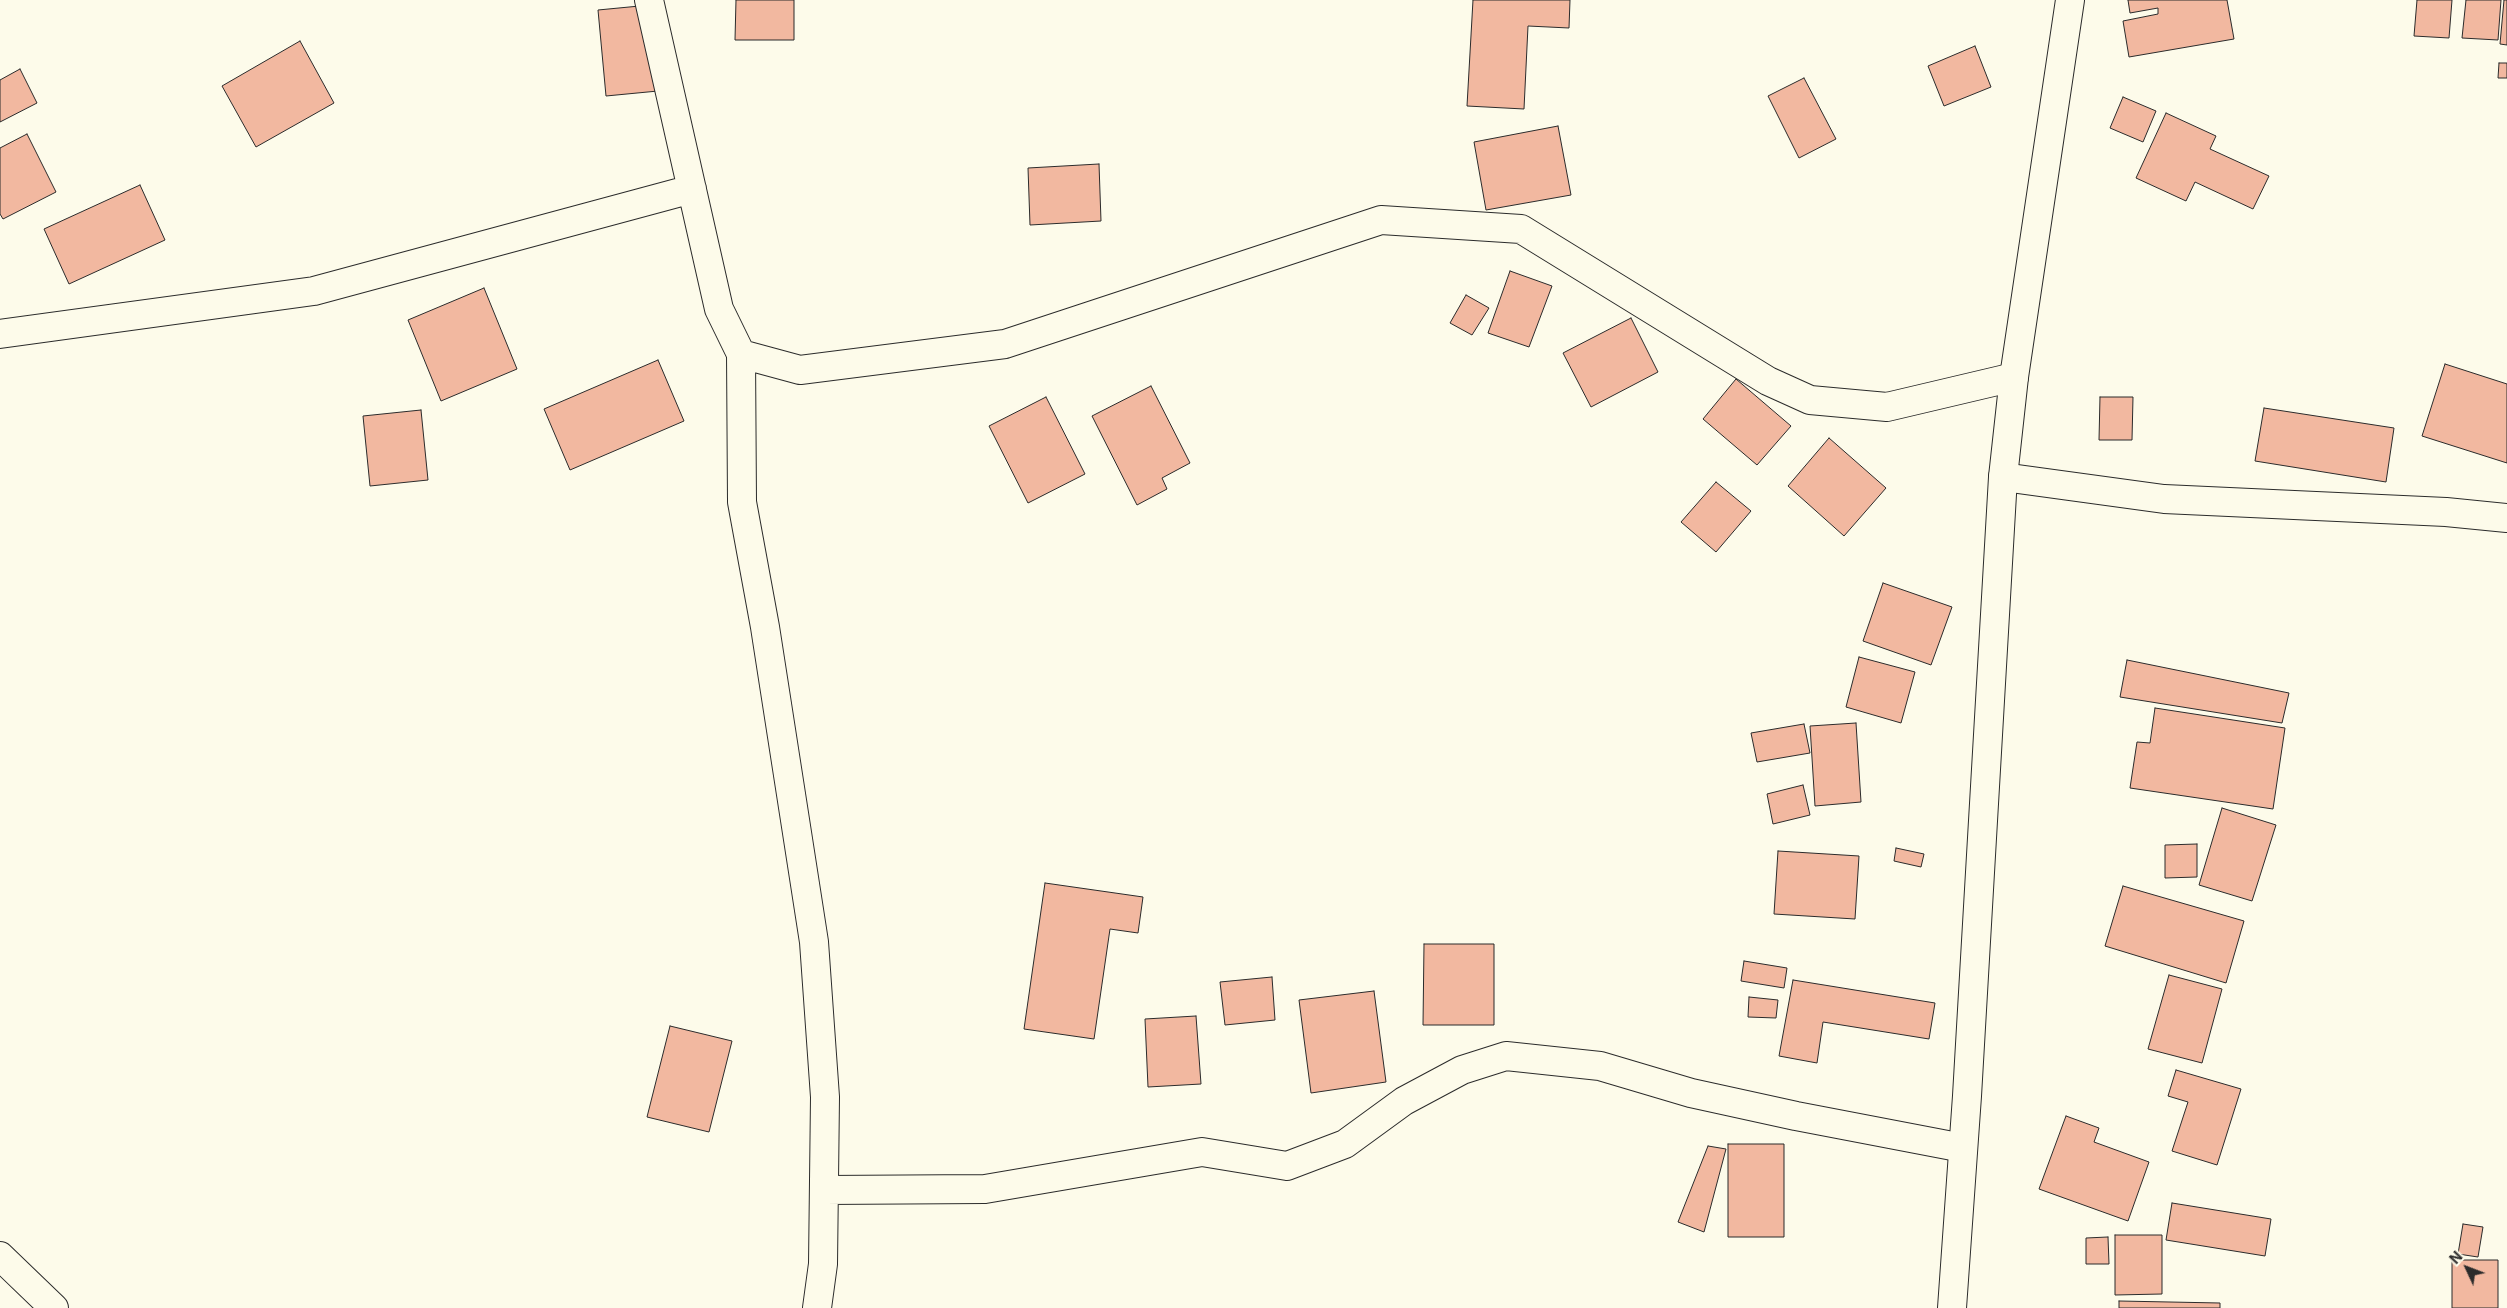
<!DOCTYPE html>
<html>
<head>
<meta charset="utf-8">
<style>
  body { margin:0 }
  #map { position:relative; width:2507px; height:1308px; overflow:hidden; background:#fdfbea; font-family:Inter,sans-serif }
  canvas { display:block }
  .north { position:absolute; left:2442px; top:1243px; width:50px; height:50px; -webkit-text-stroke:4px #fdfbea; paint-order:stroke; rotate:313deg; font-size:14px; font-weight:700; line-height:20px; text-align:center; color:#2b2b2b }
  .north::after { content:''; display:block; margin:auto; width:18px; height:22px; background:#2b2b2b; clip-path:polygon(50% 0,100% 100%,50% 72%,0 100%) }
</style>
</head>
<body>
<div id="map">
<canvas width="2507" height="1308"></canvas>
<div class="north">N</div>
</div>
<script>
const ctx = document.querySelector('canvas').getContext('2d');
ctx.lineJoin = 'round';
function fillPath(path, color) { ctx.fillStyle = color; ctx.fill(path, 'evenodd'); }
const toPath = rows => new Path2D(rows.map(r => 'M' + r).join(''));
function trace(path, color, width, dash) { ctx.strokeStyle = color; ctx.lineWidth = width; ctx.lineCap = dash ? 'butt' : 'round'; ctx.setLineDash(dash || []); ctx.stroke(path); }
const building = toPath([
  [736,0,794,0,794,40,735,40,736,0],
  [1473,0,1570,0,1569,28,1528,26,1524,109,1467,106,1473,0],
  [2128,0,2227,0,2234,39,2129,57,2123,21,2158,14,2158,8,2130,13,2128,0],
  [2417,0,2452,0,2449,38,2414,36,2417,0],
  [2466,0,2501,0,2498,40,2462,38,2466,0],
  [2504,0,2507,0,2507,45,2500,44,2504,0],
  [650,5,658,91,606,96,598,10,650,5],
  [300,41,334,103,256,147,222,86,300,41],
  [1975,46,1991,87,1944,106,1928,66,1975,46],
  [2499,63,2507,63,2507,78,2498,78,2499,63],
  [20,69,37,103,0,122,0,80,20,69],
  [1804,78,1836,139,1799,158,1768,96,1804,78],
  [2123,97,2156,111,2143,142,2110,128,2123,97],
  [2166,113,2216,136,2210,149,2269,176,2253,209,2195,182,2186,201,2136,178,2166,113],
  [1558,126,1571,195,1486,210,1474,142,1558,126],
  [27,134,56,192,3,219,0,214,0,148,27,134],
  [1099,164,1101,221,1030,225,1028,168,1099,164],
  [140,185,165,240,69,284,44,229,140,185],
  [1510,271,1552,286,1529,347,1488,333,1510,271],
  [484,288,517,369,441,401,408,320,484,288],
  [1466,295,1489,308,1472,335,1450,323,1466,295],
  [1631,318,1658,372,1591,407,1563,353,1631,318],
  [658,360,684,421,570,470,544,409,658,360],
  [2445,364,2507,384,2507,463,2422,436,2445,364],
  [1736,379,1791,426,1757,465,1703,419,1736,379],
  [1151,386,1190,463,1162,478,1167,489,1137,505,1092,416,1151,386],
  [1046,397,1085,474,1028,503,989,426,1046,397],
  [2100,397,2133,397,2132,440,2099,440,2100,397],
  [2264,408,2394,428,2386,482,2255,461,2264,408],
  [421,410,428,480,370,486,363,416,421,410],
  [1829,438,1886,488,1844,536,1788,486,1829,438],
  [1716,482,1751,511,1716,552,1681,522,1716,482],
  [1883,583,1952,607,1931,665,1863,641,1883,583],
  [1859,657,1915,672,1901,723,1846,707,1859,657],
  [2127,660,2289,693,2282,723,2120,697,2127,660],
  [2155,708,2285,728,2273,809,2130,788,2137,742,2150,743,2155,708],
  [1856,723,1861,802,1815,806,1810,726,1856,723],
  [1804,724,1810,753,1757,762,1751,733,1804,724],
  [1803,785,1810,815,1773,824,1767,794,1803,785],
  [2222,808,2276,825,2252,901,2199,885,2222,808],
  [2197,844,2197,877,2165,878,2165,845,2197,844],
  [1896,848,1924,854,1921,867,1894,861,1896,848],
  [1778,851,1859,856,1855,919,1774,914,1778,851],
  [1045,883,1143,897,1138,933,1110,929,1094,1039,1024,1029,1045,883],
  [2123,886,2244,921,2226,983,2105,946,2123,886],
  [1424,944,1494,944,1494,1025,1423,1025,1424,944],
  [1744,961,1787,968,1784,988,1741,981,1744,961],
  [2169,975,2222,989,2202,1063,2148,1049,2169,975],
  [1272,977,1275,1020,1225,1025,1220,982,1272,977],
  [1793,980,1935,1003,1929,1039,1823,1022,1817,1063,1779,1056,1793,980],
  [1374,991,1386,1082,1311,1093,1299,1000,1374,991],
  [1749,997,1778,1000,1776,1018,1748,1017,1749,997],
  [1196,1016,1201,1084,1148,1087,1145,1019,1196,1016],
  [670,1026,732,1041,709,1132,647,1117,670,1026],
  [2176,1070,2241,1089,2217,1165,2172,1151,2188,1102,2168,1096,2176,1070],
  [2066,1116,2099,1128,2094,1142,2149,1162,2128,1221,2039,1189,2066,1116],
  [1728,1144,1784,1144,1784,1237,1728,1237,1728,1144],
  [1708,1146,1726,1149,1704,1232,1678,1222,1708,1146],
  [2172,1203,2271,1219,2265,1256,2166,1240,2172,1203],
  [2463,1224,2483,1227,2478,1257,2458,1254,2463,1224],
  [2115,1235,2162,1235,2162,1294,2115,1295,2115,1235],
  [2108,1237,2109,1264,2086,1264,2086,1238,2108,1237],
  [2452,1260,2498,1260,2498,1308,2452,1308,2452,1260],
  [2119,1301,2220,1303,2220,1308,2119,1308,2119,1301]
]);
const street = toPath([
  [649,0,719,309,741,354,742,502,765,627,814,942,825,1097,823,1264,817,1308],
  [0,334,314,291,692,189],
  [741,354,800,370,1005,344,1381,220,1521,229,1768,381,1810,400,1887,407,2014,377],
  [2003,477,2164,499,2446,512,2507,518],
  [824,1190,985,1189,1202,1152,1287,1166,1345,1144,1404,1101,1462,1070,1506,1056,1600,1066,1691,1093,1796,1116,1963,1148],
  [0,1256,54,1308]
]);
const secondary = toPath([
  [1952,1308,1967,1096,2003,477,2014,377,2070,0]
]);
fillPath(building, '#f2b8a0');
trace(building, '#2b2b2b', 1);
trace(street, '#2b2b2b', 30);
trace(secondary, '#2b2b2b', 30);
trace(street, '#fdfbea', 28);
trace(secondary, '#fdfbea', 28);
</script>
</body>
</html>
